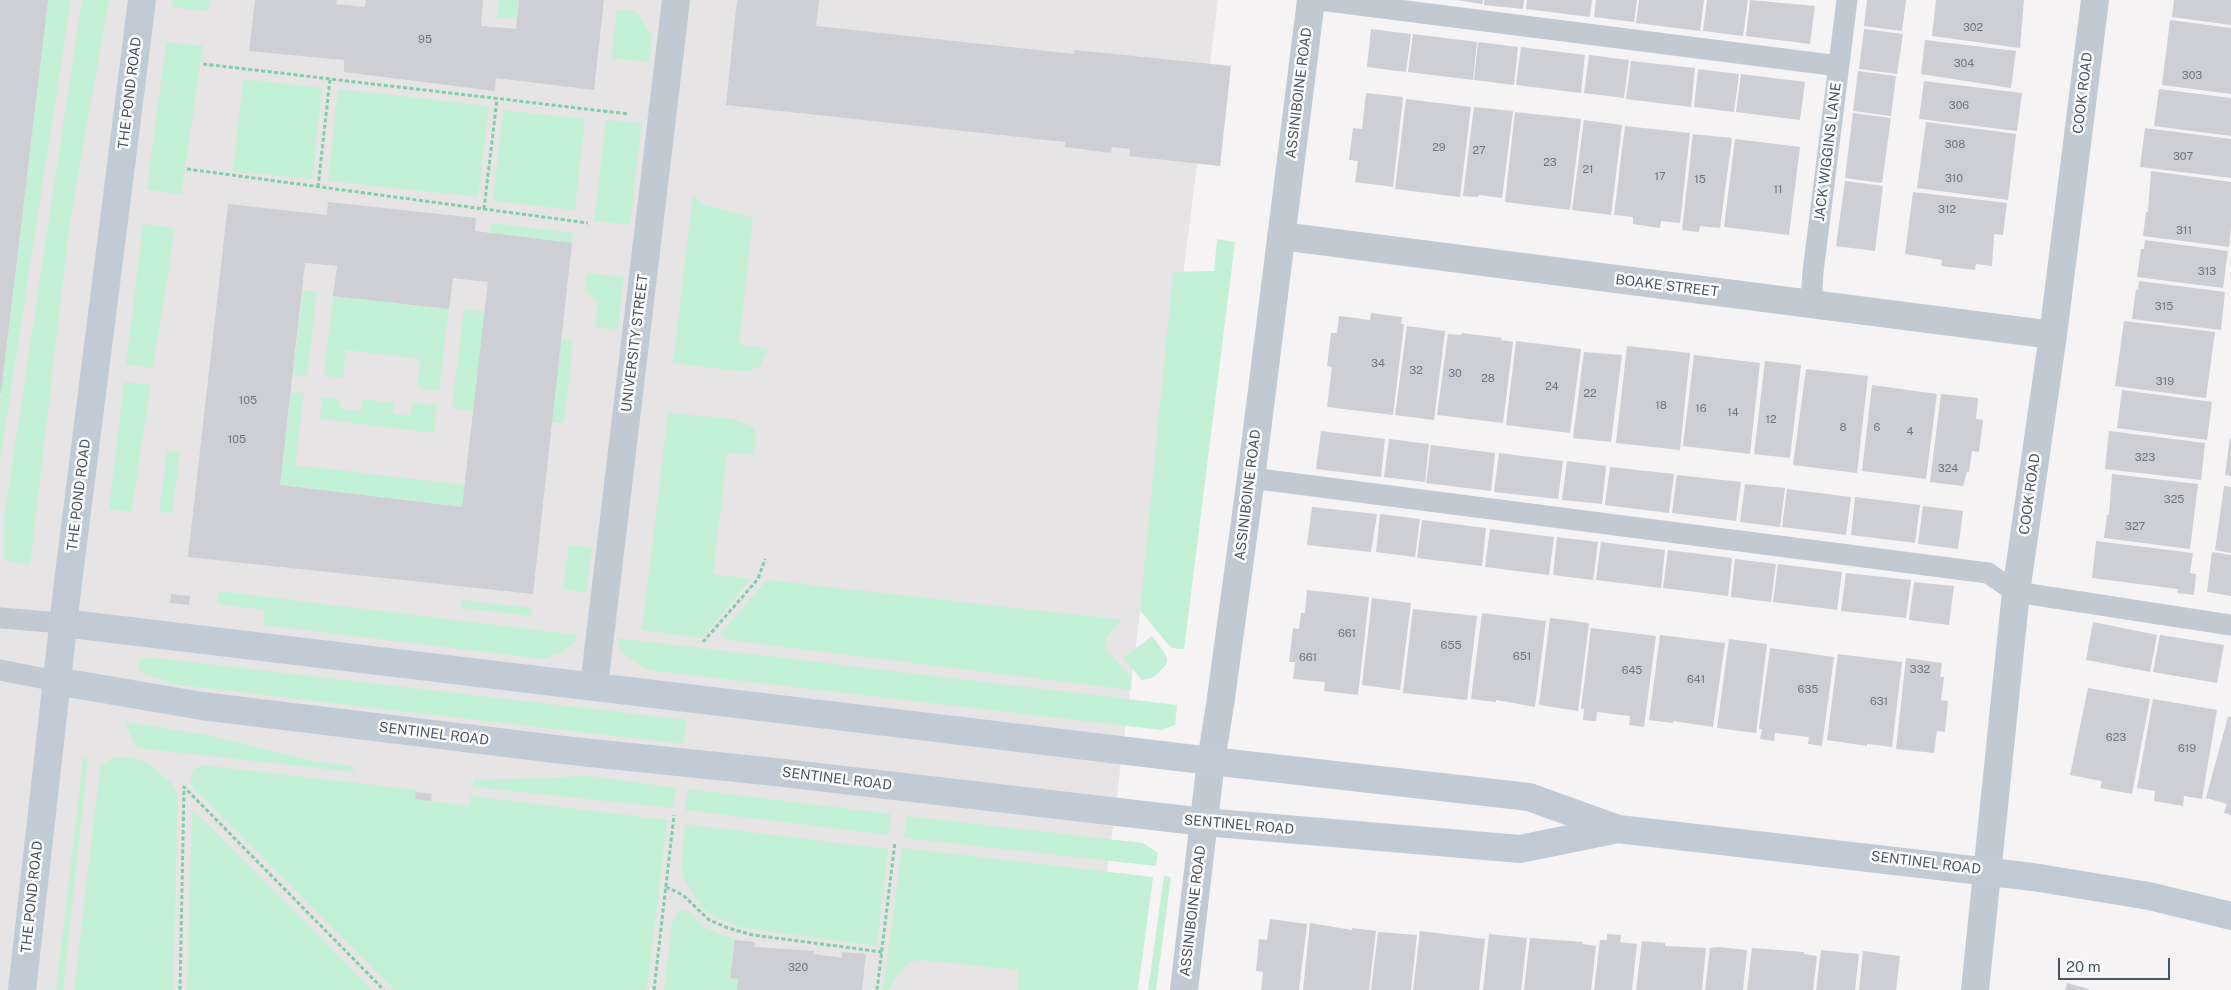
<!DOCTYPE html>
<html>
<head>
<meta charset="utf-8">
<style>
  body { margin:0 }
  #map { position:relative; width:2231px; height:990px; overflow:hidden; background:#f5f3f3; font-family:"Public Sans",sans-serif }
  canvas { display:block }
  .scale { position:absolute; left:2058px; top:958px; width:112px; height:22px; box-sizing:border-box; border:2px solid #4a5661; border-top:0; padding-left:6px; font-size:15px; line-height:18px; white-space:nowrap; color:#4a5661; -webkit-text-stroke:4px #fff; paint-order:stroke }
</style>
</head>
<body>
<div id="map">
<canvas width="2231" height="990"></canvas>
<div class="scale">20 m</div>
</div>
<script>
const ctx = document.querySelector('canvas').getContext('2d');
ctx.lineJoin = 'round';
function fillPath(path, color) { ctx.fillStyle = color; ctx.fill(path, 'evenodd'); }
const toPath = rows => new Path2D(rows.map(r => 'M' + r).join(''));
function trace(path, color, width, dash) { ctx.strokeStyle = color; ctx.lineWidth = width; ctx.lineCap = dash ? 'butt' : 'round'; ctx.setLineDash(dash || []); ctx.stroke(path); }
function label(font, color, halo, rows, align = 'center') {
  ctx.font = font + ' "Public Sans",sans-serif'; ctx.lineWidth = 5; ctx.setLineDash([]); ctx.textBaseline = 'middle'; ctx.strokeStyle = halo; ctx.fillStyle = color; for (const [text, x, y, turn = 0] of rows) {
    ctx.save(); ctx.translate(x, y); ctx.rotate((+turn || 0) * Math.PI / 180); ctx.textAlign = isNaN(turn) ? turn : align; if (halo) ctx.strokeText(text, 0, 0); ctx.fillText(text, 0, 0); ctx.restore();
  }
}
const education = toPath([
  [0,0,1218,0,1092,990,0,990]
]);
const green = toPath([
  [48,0,71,0,0,460,0,403],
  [82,0,109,0,70,221,30,566,4,559,4,519],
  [172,0,209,0,208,11,171,7],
  [499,0,519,0,517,19,497,17],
  [617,9,636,11,652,36,649,62,611,58],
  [166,42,203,46,181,194,147,190],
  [243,79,322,88,312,179,233,171],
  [338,89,489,106,478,197,328,181],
  [503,110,585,119,575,210,493,201],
  [606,120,642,123,630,225,594,221],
  [693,194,703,204,753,218,739,344,768,348,760,366,750,371,737,371,673,363],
  [491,223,573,233,572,243,490,233],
  [143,224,175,228,153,368,126,364],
  [1217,239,1235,242,1184,649,1171,648,1140,610,1173,272,1214,271],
  [587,273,624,277,618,329,595,328,598,302,585,291],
  [303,290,317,292,307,376,293,375],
  [333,296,449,309,439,391,417,388,420,359,346,350,343,378,324,376],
  [464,309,485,312,473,411,452,408],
  [561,340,573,341,564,423,552,422],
  [124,382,151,385,131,512,109,509],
  [291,392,304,393,295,465,465,485,462,507,280,485],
  [322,397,340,399,339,408,361,411,363,399,394,403,393,414,410,416,413,402,437,406,434,433,320,419],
  [668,413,733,419,753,427,757,438,754,455,727,453,713,574,751,579,702,638,642,630],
  [167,451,180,453,172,513,159,512],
  [569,545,592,548,586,592,563,589],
  [767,580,1123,620,1110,632,1105,642,1106,649,1132,678,1131,690,727,640,720,634],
  [218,591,577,635,576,641,562,652,543,659,263,625,265,610,217,604],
  [462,600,532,608,532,616,461,608],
  [1152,636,1164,652,1167,659,1166,665,1154,677,1142,680,1123,658],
  [617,638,1177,705,1175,725,1162,730,657,671,644,668,626,655,620,648],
  [147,657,687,720,683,744,178,685,144,674,139,671,138,664,141,659],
  [124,722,203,734,314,761,354,766,353,772,137,748],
  [114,757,135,758,151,765,170,782,178,794,173,990,74,990,100,768],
  [88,758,63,990,56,990,83,759],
  [201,765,417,790,416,799,469,806,471,796,667,820,647,990,394,990,194,789,190,777,194,769],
  [590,776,676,788,673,808,473,787,474,780],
  [688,789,891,814,888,835,685,810],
  [192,811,199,815,372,990,187,990],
  [907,816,1143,843,1158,853,1156,866,904,838],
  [685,824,888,849,877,946,742,928,715,917,703,908,694,896,685,881,681,869],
  [902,848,1153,877,1138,990,1017,990,1019,970,920,960,910,962,896,977,888,990,883,990],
  [1164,876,1171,877,1156,990,1148,990],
  [683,910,690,912,703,927,735,940,730,977,738,979,737,990,664,990,672,923,676,914]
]);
const building = toPath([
  [0,0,48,0,1,393,0,393],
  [255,0,337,0,336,4,365,7,366,0,483,0,481,26,516,29,519,0,604,0,594,90,496,78,495,91,344,72,344,60,249,51],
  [737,0,819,0,816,26,1074,54,1075,50,1231,66,1220,166,1129,156,1130,149,1112,147,1111,153,1065,147,1065,142,726,105],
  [1456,0,1483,0,1482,4],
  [1484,0,1524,0,1523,9,1484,5],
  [1527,0,1592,0,1590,17,1526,9],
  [1596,0,1637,0,1634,22,1594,17],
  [1639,0,1704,0,1700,31,1636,23],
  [1707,0,1748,0,1743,36,1703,31],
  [1750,0,1815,6,1810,44,1746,36],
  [1867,0,1906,0,1902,31,1864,26],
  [1936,0,2024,0,2020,48,1932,36],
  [2174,0,2231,0,2231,25,2172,17],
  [2170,20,2231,28,2231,94,2162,85],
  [1371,29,1411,34,1406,72,1367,67],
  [1864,29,1903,34,1897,74,1859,69],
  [1413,34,1477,42,1473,80,1408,72],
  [1925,40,2016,51,2011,88,1921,74],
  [1478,42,1518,47,1514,85,1474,80],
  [1521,47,1585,55,1581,93,1516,85],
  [1589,55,1629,60,1624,98,1584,93],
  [1631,61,1695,68,1691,107,1626,99],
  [1698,69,1739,74,1734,112,1694,107],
  [1858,71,1896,76,1891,116,1853,111],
  [1741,74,1805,82,1800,120,1736,112],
  [1924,81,2022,93,2017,131,1919,119],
  [2159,89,2231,98,2231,136,2154,126],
  [1366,93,1403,97,1393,187,1355,182,1358,161,1349,160,1353,128,1362,129],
  [1406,99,1471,107,1460,197,1395,189],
  [1474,107,1513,111,1502,198,1479,195,1478,197,1463,196],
  [1515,112,1581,119,1570,210,1505,202],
  [1853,113,1891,118,1882,183,1845,178],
  [1584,120,1622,125,1611,215,1572,210],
  [1926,122,2016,134,2008,200,1917,188],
  [1625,126,1690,133,1680,223,1661,221,1660,228,1633,224,1633,217,1614,215],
  [2145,128,2231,139,2231,178,2140,167],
  [1693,134,1732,138,1720,228,1700,226,1699,232,1682,230],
  [1735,139,1800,147,1789,235,1724,227],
  [2151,171,2231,182,2231,229,2229,247,2143,236,2146,212,2148,212],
  [1845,181,1883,186,1875,251,1836,246],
  [1913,192,2007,203,2003,235,1994,234,1992,266,1976,264,1975,270,1941,266,1942,260,1905,254],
  [328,202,476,218,475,231,572,243,533,594,188,557,228,204,327,215],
  [305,263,337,266,333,296,449,309,453,278,488,282,462,507,280,485],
  [2145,240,2228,251,2223,288,2137,277,2141,249,2144,249],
  [2139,281,2225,292,2221,330,2132,319,2136,289,2138,290],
  [1371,313,1402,317,1401,324,1404,324,1393,415,1327,407,1332,367,1327,366,1331,333,1337,333,1339,316,1370,320],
  [2124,321,2215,332,2206,398,2115,386],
  [1407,326,1445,331,1434,420,1395,415],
  [1462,333,1502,338,1501,340,1513,342,1503,423,1437,415,1448,334,1461,335],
  [1516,341,1581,349,1570,433,1506,425],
  [1627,346,1690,353,1680,450,1616,443],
  [1584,352,1622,355,1611,442,1573,438],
  [1694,355,1760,363,1750,454,1683,446],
  [1765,361,1801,365,1790,458,1754,454],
  [1806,369,1868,376,1857,473,1793,465],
  [1872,385,1937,394,1926,479,1862,471],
  [2122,390,2212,402,2207,440,2117,428],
  [1941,394,1978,398,1976,419,1983,420,1979,452,1972,451,1969,472,1967,472,1963,486,1930,482],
  [1321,431,1385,439,1381,477,1316,469],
  [2109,431,2205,443,2201,480,2105,469],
  [2230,438,2231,438,2231,476,2225,475],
  [1389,439,1429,444,1425,482,1384,477],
  [1431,445,1495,453,1491,491,1426,483],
  [1499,453,1563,461,1558,499,1494,492],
  [1567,461,1606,466,1602,504,1562,500],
  [1610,467,1674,474,1669,513,1605,505],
  [2112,474,2198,484,2190,549,2104,538,2107,515,2109,515],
  [1677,475,1741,482,1736,521,1672,513],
  [1745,484,1785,488,1780,527,1740,522],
  [2224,486,2231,487,2231,553,2215,550],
  [1787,489,1851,497,1846,535,1782,527],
  [1855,497,1920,505,1915,543,1851,535],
  [1923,506,1963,511,1958,549,1918,544],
  [1312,507,1377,514,1371,552,1307,545],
  [1380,514,1420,519,1415,557,1376,552],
  [1422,520,1486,528,1482,566,1417,558],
  [1490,529,1554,537,1549,575,1485,567],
  [1557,537,1598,542,1593,580,1553,575],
  [2096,541,2193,553,2190,573,2196,574,2194,595,2177,593,2178,589,2092,578],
  [1601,542,1665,550,1661,588,1596,580],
  [1668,550,1732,558,1728,596,1663,588],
  [2212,552,2231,555,2231,596,2207,592],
  [1735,559,1776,564,1771,602,1731,597],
  [1778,564,1842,572,1837,610,1773,602],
  [1846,573,1911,580,1906,618,1841,611],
  [1914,582,1954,586,1949,625,1909,620],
  [1307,590,1369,597,1358,695,1324,691,1325,682,1293,679,1295,662,1289,662,1293,628,1299,629,1301,613,1305,613],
  [171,594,190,596,189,605,170,603],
  [1372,598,1411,603,1400,690,1362,685],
  [1413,609,1477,616,1467,700,1403,693],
  [1482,613,1546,621,1535,707,1496,700,1496,702,1471,699],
  [1550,618,1589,623,1578,711,1539,705],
  [2093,622,2157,635,2150,672,2086,660],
  [1591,628,1656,636,1644,727,1629,725,1630,716,1597,712,1596,721,1583,720,1584,709,1581,709],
  [1660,635,1725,643,1713,727,1673,721,1673,723,1649,720],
  [2160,635,2224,645,2217,683,2153,672],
  [1729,639,1767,644,1756,733,1717,728],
  [1770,648,1834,657,1822,746,1808,744,1809,737,1775,733,1774,741,1760,739,1762,729,1759,729],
  [1838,654,1902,662,1892,747,1867,744,1867,746,1827,740],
  [1906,658,1942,663,1940,677,1944,677,1941,700,1948,701,1945,732,1937,731,1934,753,1896,749],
  [2088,688,2150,699,2132,794,2100,788,2102,781,2070,775],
  [2153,699,2217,710,2202,799,2184,796,2183,806,2154,801,2155,791,2137,788],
  [2228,717,2231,717,2231,815,2224,813,2227,804,2206,798],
  [416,792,432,794,431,801,415,799],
  [1270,919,1307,924,1299,990,1261,990,1263,972,1256,971,1259,939,1267,940],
  [1310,923,1352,930,1352,928,1376,931,1369,990,1303,990],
  [1420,931,1485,939,1479,990,1413,990],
  [1378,932,1417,935,1411,990,1371,990],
  [1489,934,1527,938,1521,990,1483,990],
  [1607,934,1621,935,1620,942,1637,944,1632,990,1594,990,1600,940,1607,940],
  [1530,938,1583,942,1582,944,1596,946,1591,990,1524,990],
  [735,940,755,942,755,947,814,951,814,954,842,958,842,952,866,954,862,990,737,990,738,979,730,978],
  [1642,941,1665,943,1665,946,1706,948,1702,990,1636,990],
  [1719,947,1747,950,1743,990,1705,990,1710,948],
  [1752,948,1804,952,1804,954,1817,956,1813,990,1747,990],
  [1821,950,1859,954,1855,990,1816,990],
  [1863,951,1900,956,1896,990,1859,990],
  [2067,983,2089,989,2089,990,2065,990]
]);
const path = toPath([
  [203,64,629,114],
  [187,169,588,223],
  [318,187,330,79],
  [484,209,497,99],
  [703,642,758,579,765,559],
  [666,887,683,895,709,920,728,928,753,935,882,952],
  [180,990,184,787,384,990],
  [654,990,674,815],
  [877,990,895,842]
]);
const lane = toPath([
  [1320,0,1839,66],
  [1811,305,1813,272,1847,0],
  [1251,478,1988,573,2016,592,2231,625],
  [0,618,63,623],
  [0,670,56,681]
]);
const street = toPath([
  [1281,236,2053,335],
  [594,686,676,0],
  [1184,990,1211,761,1220,705,1251,478,1311,0],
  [1975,990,2016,592,2053,335,2095,0]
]);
const secondary = toPath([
  [63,623,1211,761,1529,797,1618,829,2033,877,2149,896,2231,916],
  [56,681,202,706,572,751,775,772,1204,822,1520,849,1618,829],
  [22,990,68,582,142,0]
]);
const numberNames = [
  ["302",1973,28],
  ["95",425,40],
  ["304",1964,64],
  ["303",2192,76],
  ["306",1959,106],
  ["308",1955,145],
  ["29",1439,148],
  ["27",1479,151],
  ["307",2183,157],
  ["23",1550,163],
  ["21",1588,170],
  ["17",1660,177],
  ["310",1954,179],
  ["15",1700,180],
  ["11",1778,190],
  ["312",1947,210],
  ["311",2184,231],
  ["313",2207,272],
  ["315",2164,307],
  ["34",1378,364],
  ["32",1416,371],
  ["30",1455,374],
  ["28",1488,379],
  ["319",2165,382],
  ["24",1552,387],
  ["22",1590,394],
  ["105",248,401],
  ["18",1661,406],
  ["16",1701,409],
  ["14",1733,413],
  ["12",1771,420],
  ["8",1843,428],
  ["6",1877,428],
  ["4",1910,432],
  ["105",237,440],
  ["323",2145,458],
  ["324",1948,469],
  ["325",2174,500],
  ["327",2135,527],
  ["661",1347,634],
  ["655",1451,646],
  ["651",1522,657],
  ["661",1308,658],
  ["332",1920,670],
  ["645",1632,671],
  ["641",1696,680],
  ["635",1808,690],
  ["631",1879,702],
  ["623",2116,738],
  ["619",2187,749],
  ["320",798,968]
];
const streetNames = [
  ["THE POND ROAD",130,93,-83],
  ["ASSINIBOINE ROAD",1299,93,-83],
  ["COOK ROAD",2083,93,-83],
  ["JACK WIGGINS LANE",1828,152,-83],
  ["BOAKE STREET",1667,286,7],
  ["UNIVERSITY STREET",635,343,-83],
  ["COOK ROAD",2030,494,-82],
  ["THE POND ROAD",79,495,-83],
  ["ASSINIBOINE ROAD",1248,495,-83],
  ["SENTINEL ROAD",434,734,7],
  ["SENTINEL ROAD",837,779,7],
  ["SENTINEL ROAD",1239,825,5],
  ["SENTINEL ROAD",1926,863,7],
  ["THE POND ROAD",32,897,-84],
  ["ASSINIBOINE ROAD",1193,911,-83]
];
fillPath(education, '#e6e4e5');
fillPath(green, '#c3f1d5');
fillPath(building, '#cdcfd5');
trace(path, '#7ad0a6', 3, [4, 2.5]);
trace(lane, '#c1cad2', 21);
trace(street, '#c1cad2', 28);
trace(secondary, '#c1cbd6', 28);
label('11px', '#6b747e', null, numberNames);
label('14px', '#4a5661', '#fff', streetNames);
</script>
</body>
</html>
